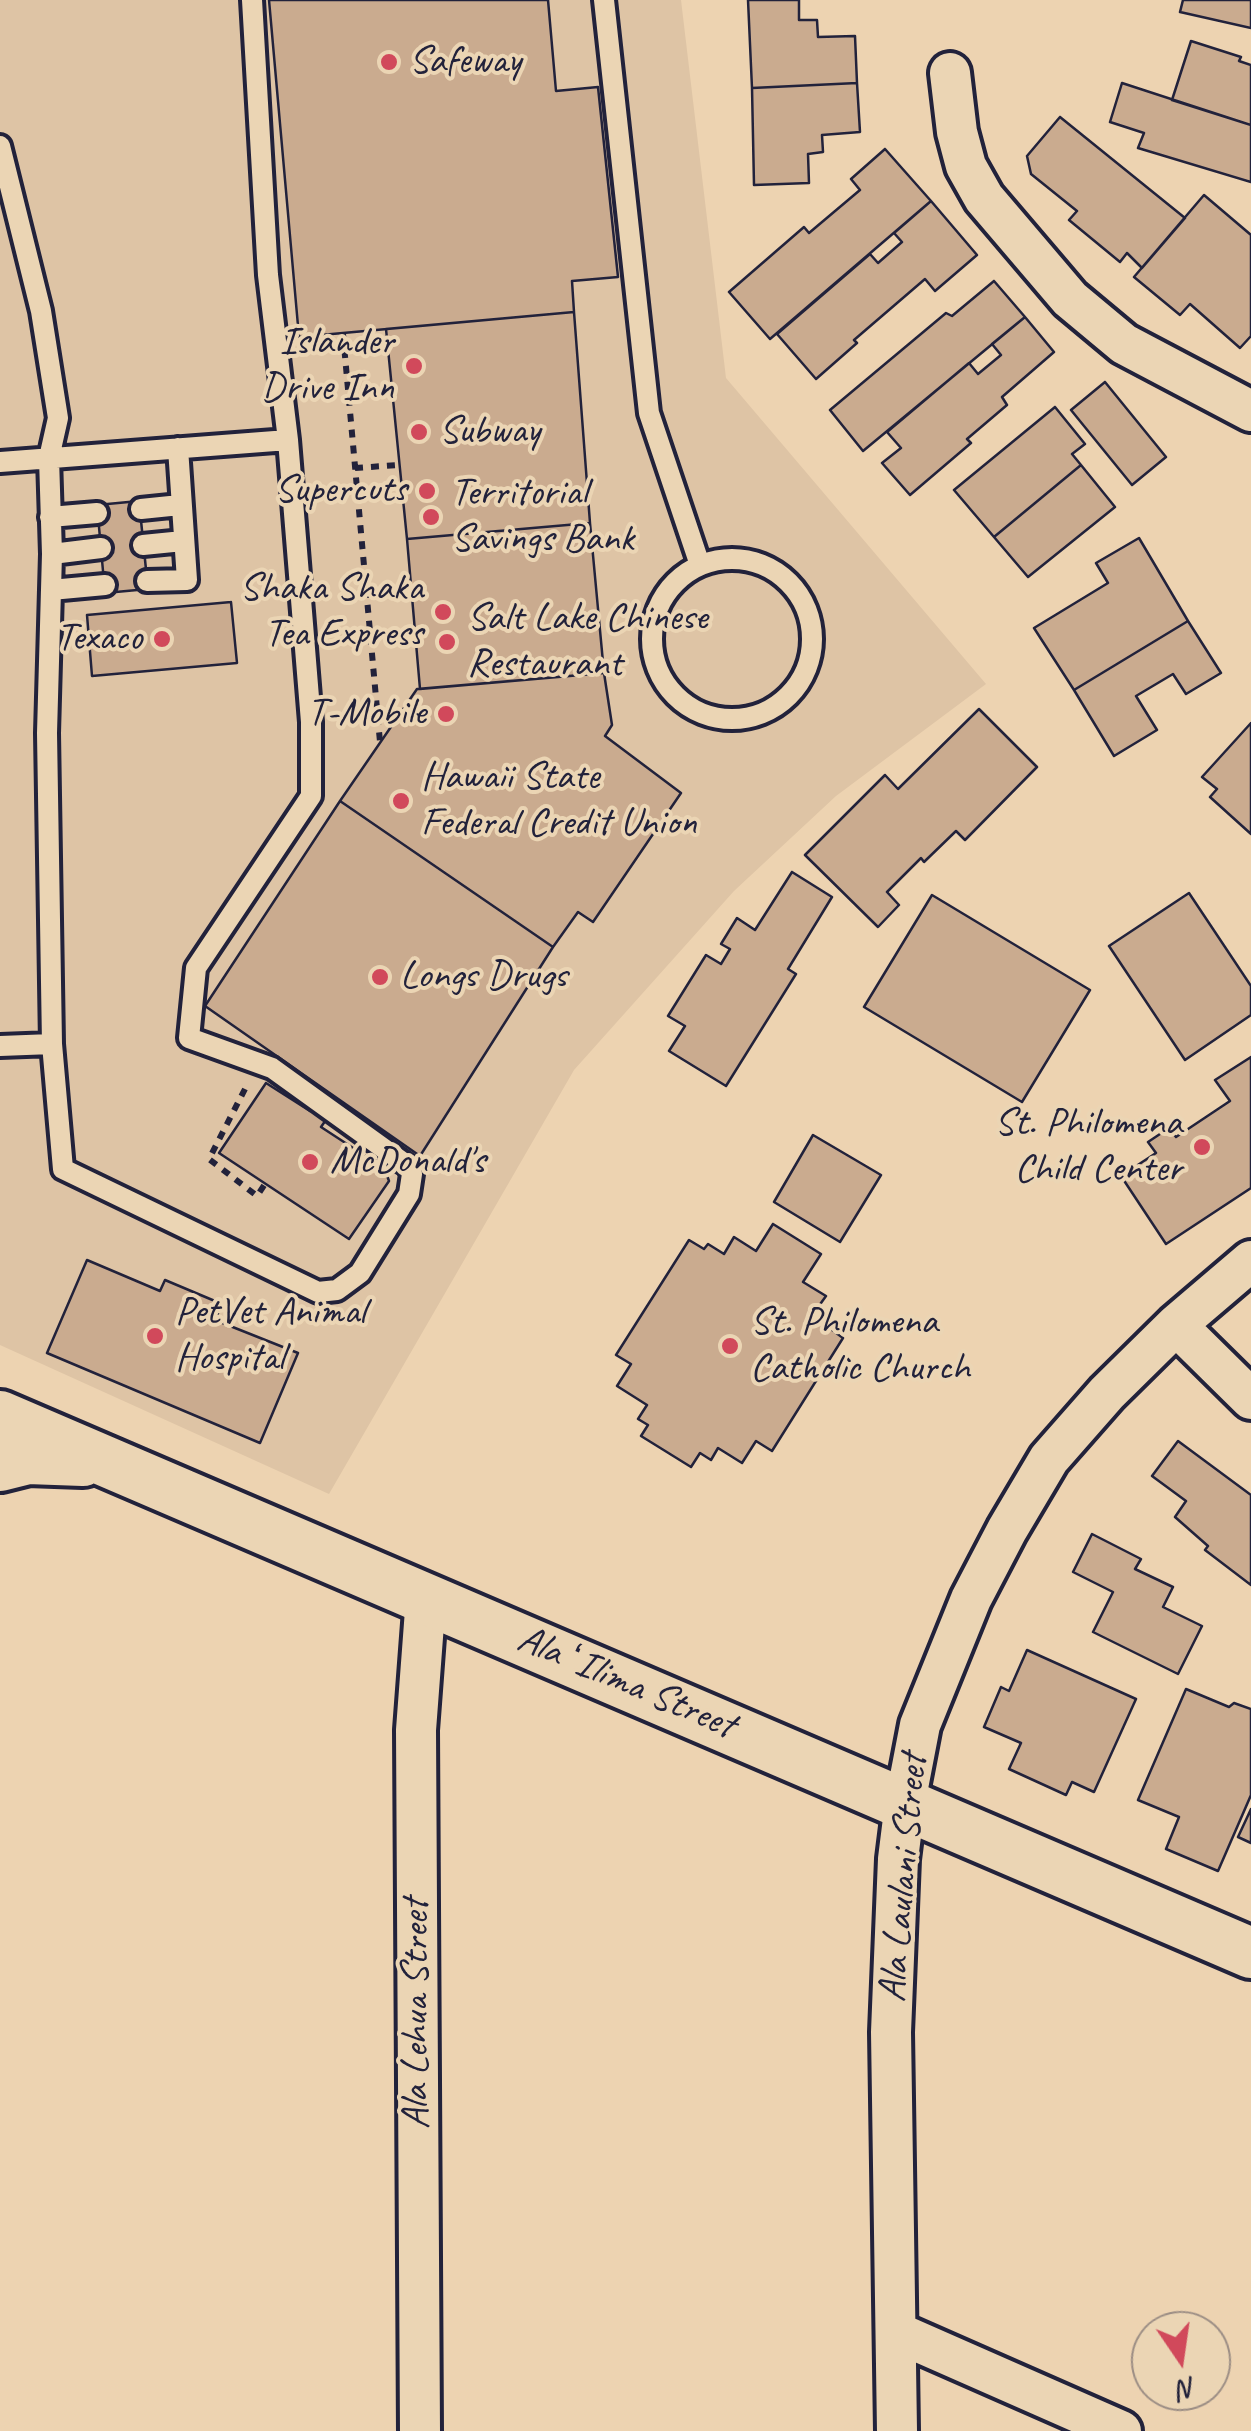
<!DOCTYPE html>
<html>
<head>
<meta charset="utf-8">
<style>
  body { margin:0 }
  #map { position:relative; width:1251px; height:2431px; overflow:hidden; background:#edd3b1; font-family:Caveat,sans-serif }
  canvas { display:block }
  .north { position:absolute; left:1131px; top:2311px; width:100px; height:100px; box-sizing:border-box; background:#ebd5b4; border:2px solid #9b8d84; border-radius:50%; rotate:167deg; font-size:28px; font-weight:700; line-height:40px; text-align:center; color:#22223b }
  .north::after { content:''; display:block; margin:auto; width:35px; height:45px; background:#d1495b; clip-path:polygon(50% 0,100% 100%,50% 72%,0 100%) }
</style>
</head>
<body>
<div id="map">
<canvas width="1251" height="2431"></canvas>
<div class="north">N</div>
</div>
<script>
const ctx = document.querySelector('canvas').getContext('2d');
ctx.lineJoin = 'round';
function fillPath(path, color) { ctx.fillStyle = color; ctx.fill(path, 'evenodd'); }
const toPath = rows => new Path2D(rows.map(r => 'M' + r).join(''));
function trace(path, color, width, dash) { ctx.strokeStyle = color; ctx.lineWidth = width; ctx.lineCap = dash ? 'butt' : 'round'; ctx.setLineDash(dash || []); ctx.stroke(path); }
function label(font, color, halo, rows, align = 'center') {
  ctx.font = font + ' Caveat,sans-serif'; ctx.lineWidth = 8; ctx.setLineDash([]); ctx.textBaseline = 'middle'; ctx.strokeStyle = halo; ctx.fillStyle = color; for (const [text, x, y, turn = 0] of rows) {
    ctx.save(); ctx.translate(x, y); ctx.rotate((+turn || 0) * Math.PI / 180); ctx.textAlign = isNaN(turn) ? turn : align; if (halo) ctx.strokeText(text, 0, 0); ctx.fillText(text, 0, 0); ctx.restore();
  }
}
const built = toPath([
  [0,0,681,0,726,378,986,684,836,796,734,891,574,1070,329,1494,0,1345]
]);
const building = toPath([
  [269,0,548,0,556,91,598,87,618,277,572,281,574,312,299,337,269,0],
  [748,0,799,0,799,20,817,20,818,37,855,36,857,83,752,88,748,0],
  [1183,0,1251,0,1251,28,1180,12,1183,0],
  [1191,41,1241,57,1239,61,1251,65,1251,125,1172,100,1191,41],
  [857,83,860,132,822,135,823,152,808,154,809,183,754,185,752,88,857,83],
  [1122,83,1251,125,1251,182,1138,148,1144,133,1110,122,1122,83],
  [1060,117,1185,218,1142,268,1127,253,1120,262,1069,220,1077,211,1031,174,1027,156,1060,117],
  [885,149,931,201,770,339,729,292,804,227,809,233,860,190,851,179,885,149],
  [1204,195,1251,235,1251,336,1240,348,1190,304,1180,315,1134,277,1204,195],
  [931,201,977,255,935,291,925,279,854,340,857,343,816,379,777,334,870,254,878,263,902,242,894,233,931,201],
  [994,281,1025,317,863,451,830,410,946,313,952,316,994,281],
  [574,312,590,523,407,539,386,329,574,312],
  [1025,317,1054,352,1002,397,1007,405,967,439,971,443,910,495,882,463,901,448,887,432,969,363,978,374,1001,355,992,344,1025,317],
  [1105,382,1166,457,1132,485,1071,410,1105,382],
  [1055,407,1085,444,1072,454,1081,465,994,537,954,490,1055,407],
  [1081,465,1115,507,1028,577,994,537,1081,465],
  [139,501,148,589,105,593,97,505,139,501],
  [590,523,604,673,420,689,407,539,590,523],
  [1139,538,1188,621,1074,690,1034,628,1108,583,1096,563,1139,538],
  [231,602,237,663,92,676,87,615,231,602],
  [1188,621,1221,673,1186,694,1173,674,1136,696,1157,730,1114,756,1074,690,1188,621],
  [604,673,612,725,605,736,681,793,593,922,578,912,553,947,340,801,417,689,604,673],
  [979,709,1037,767,965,840,956,831,924,862,921,858,887,892,899,905,878,927,805,855,885,775,898,789,979,709],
  [1251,723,1251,834,1210,797,1217,789,1202,777,1251,723],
  [340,801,553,947,420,1156,205,1006,340,801],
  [792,872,832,897,788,969,796,974,726,1086,669,1051,685,1026,668,1016,706,955,721,964,730,949,721,944,737,918,755,930,792,872],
  [1189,893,1251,986,1251,1015,1185,1060,1109,946,1189,893],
  [932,895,1090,990,1022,1102,864,1007,932,895],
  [1251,1057,1251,1188,1166,1244,1121,1176,1156,1153,1148,1142,1169,1128,1176,1137,1230,1101,1215,1080,1251,1057],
  [266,1083,310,1111,313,1107,328,1117,321,1127,373,1161,376,1156,389,1164,385,1170,389,1181,349,1239,219,1153,266,1083],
  [813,1135,881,1175,840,1242,774,1202,813,1135],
  [773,1224,821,1254,803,1282,826,1296,816,1310,832,1321,828,1327,843,1338,772,1451,756,1441,742,1463,718,1448,711,1460,700,1453,691,1467,641,1436,648,1425,638,1419,647,1405,617,1386,631,1364,616,1355,689,1240,704,1249,708,1244,724,1254,734,1237,756,1251,773,1224],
  [87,1260,160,1291,165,1280,222,1304,215,1320,298,1353,260,1443,47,1353,87,1260],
  [1178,1441,1251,1495,1251,1585,1205,1550,1208,1546,1175,1517,1186,1501,1152,1476,1178,1441],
  [1092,1534,1141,1559,1135,1569,1173,1587,1163,1607,1202,1626,1178,1674,1093,1632,1113,1592,1073,1572,1092,1534],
  [1027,1650,1136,1699,1094,1792,1072,1782,1066,1795,1009,1769,1021,1743,984,1727,1001,1687,1009,1691,1027,1650],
  [1186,1689,1229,1707,1234,1703,1251,1709,1251,1795,1218,1871,1166,1849,1179,1817,1138,1800,1186,1689],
  [1251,1809,1251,1843,1238,1837,1251,1809]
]);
const path = toPath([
  [343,334,380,742],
  [355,468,399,465],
  [367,595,411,591],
  [245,1089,209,1159,257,1196,265,1184]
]);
const service = toPath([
  [604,0,649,413,700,565],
  [0,146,41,311,58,418,49,458,52,554,47,733,52,1044,63,1169,318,1292,337,1290,360,1273,409,1194,412,1174,408,1166,272,1068,189,1038,196,968,311,796,311,722,288,440,268,275,252,0],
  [0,462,288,440],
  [141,509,180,505],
  [50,517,97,513],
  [143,545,183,541],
  [52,554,101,548],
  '652 639a80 80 0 1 1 160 0a80 80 0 1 1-160 0Z',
  [147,581,187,580,178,448],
  [51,590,105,585],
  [0,1046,52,1044]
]);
const minor = toPath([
  [950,73,957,132,966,166,984,198,1070,299,1124,344,1251,411],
  [1176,1325,1251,1399],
  [896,2332,1121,2431],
  [420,2431,416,1730,426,1597],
  [897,2431,891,2032,898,1859,905,1803,920,1725,971,1599,1007,1530,1049,1459,1107,1393,1176,1325,1251,1261]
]);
const tertiary = toPath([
  [0,1416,1251,1953],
  [0,1466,28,1459,83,1461]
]);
const markers = [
  [389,62,10,"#d1495b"],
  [414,366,10,"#d1495b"],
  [419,432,10,"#d1495b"],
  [427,491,10,"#d1495b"],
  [431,517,10,"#d1495b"],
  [443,612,10,"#d1495b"],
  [162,639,10,"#d1495b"],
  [447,642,10,"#d1495b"],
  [446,714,10,"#d1495b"],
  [401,801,10,"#d1495b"],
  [380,977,10,"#d1495b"],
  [1202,1147,10,"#d1495b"],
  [310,1162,10,"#d1495b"],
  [155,1336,10,"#d1495b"],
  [730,1346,10,"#d1495b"]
];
const poiNames = [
  ["Safeway",409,62],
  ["Islander",394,343,"right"],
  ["Drive Inn",394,389,"right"],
  ["Subway",439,432],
  ["Supercuts",407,491,"right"],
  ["Territorial",451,494],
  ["Savings Bank",451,540],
  ["Shaka Shaka",423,589,"right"],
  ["Tea Express",423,635,"right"],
  ["Salt Lake Chinese",467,619],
  ["Restaurant",467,665],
  ["Texaco",142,639,"right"],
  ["T-Mobile",426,714,"right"],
  ["Hawaii State",421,778],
  ["Federal Credit Union",421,824],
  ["Longs Drugs",400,977],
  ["St. Philomena",1182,1124,"right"],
  ["Child Center",1182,1170,"right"],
  ["McDonald's",330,1162],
  ["PetVet Animal",175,1313],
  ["Hospital",175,1359],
  ["St. Philomena",750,1323],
  ["Catholic Church",750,1369]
];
const streetNames = [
  ["Ala ʻIlima Street",626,1683,23],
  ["Ala Laulani Street",904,1878,-85],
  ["Ala Lehua Street",417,2014,-90]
];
fillPath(built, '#dec4a5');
fillPath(building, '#caab8f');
trace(building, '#22223b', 2.5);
trace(service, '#22223b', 28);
trace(minor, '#22223b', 48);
trace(tertiary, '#22223b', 58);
trace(path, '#22223b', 6, [8, 8]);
trace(service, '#ebd5b4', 20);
trace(minor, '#ebd5b4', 40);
trace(tertiary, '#ebd5b4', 50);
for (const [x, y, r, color] of markers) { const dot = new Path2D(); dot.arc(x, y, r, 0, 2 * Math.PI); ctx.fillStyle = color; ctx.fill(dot); trace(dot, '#ebd5b4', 4); }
label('40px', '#22223b', '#ebd5b4', poiNames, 'left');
label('40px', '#22223b', '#ebd5b4', streetNames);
</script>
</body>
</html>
